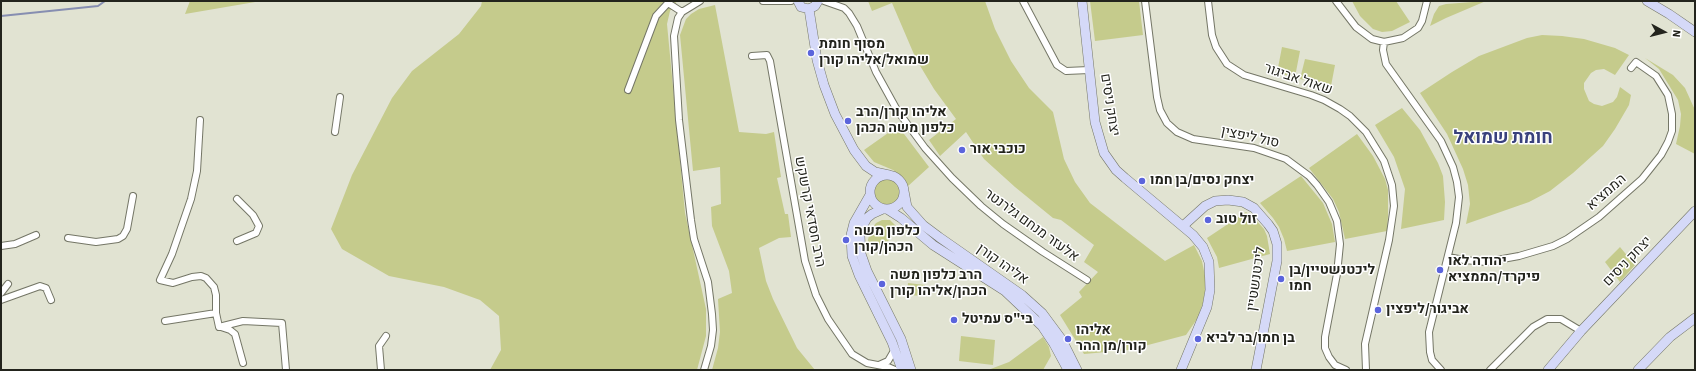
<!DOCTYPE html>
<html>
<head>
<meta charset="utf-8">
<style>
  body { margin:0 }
  #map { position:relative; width:1696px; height:371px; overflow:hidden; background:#e1e3d2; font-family:"Source Sans 3",sans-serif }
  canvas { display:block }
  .frame { position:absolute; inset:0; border:2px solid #23241d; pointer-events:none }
  .north { position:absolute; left:1644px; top:12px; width:40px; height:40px; -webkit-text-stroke:3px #fff; paint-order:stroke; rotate:97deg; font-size:11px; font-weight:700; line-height:16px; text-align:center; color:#23241d }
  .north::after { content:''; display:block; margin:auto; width:14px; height:18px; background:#23241d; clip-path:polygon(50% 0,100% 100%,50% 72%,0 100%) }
</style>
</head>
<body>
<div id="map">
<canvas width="1696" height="371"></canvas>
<div class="frame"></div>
<div class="north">N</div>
</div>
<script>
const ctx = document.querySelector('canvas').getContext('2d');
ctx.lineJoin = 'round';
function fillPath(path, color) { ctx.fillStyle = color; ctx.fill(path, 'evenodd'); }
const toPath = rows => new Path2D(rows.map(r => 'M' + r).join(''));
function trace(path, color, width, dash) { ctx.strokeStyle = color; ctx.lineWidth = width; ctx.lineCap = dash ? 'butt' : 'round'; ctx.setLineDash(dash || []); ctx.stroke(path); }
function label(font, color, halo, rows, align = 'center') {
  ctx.font = font + ' "Source Sans 3",Heebo,sans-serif'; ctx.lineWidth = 3; ctx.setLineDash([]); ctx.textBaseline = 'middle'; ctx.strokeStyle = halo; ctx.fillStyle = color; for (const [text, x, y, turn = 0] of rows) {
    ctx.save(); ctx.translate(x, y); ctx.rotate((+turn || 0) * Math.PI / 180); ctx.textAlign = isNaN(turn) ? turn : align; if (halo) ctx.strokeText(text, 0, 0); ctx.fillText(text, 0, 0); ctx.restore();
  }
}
const green = toPath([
  [190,1,261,1,185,14],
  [482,1,677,1,670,11,667,24,685,213,706,309,706,336,697,370,490,370,501,350,499,316,480,300,444,287,389,276,342,249,331,229,352,175,392,98,412,71,459,34,481,6],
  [868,1,985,1,995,29,1011,61,1029,88,1053,112,1064,159,1075,182,1090,203,1165,261,1194,245,1202,261,1205,276,1205,291,1203,303,1197,319,1186,335,1129,350,1084,354,1060,315,1082,297,1079,292,1098,272,1084,262,1094,245,1061,220,1053,218,1015,187,984,159,966,132,940,156,929,140,956,119,934,89,916,59,892,3,872,11],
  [1090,1,1139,1,1143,35,1095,41],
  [1352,1,1396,1,1410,22,1392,31,1382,32,1373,29,1360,16],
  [1486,1,1446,18,1430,26,1434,14,1439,6,1446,4],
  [715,5,739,132,766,134,774,132,781,177,777,178,785,214,788,214,791,237,779,238,759,248,766,281,773,299,797,348,815,370,712,370,718,348,720,332,718,299,732,293,729,271,712,226,711,207,721,204,720,167,693,171,680,35,686,19,691,14,699,9],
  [1542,35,1562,36,1584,39,1615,48,1629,55,1615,75,1604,69,1596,70,1591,73,1584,83,1584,89,1589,101,1594,104,1602,106,1613,102,1617,97,1620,87,1631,95,1629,105,1615,129,1603,146,1573,173,1550,191,1529,202,1466,224,1470,204,1468,185,1463,169,1447,134,1420,93,1452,72,1479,56,1527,38],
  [1282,47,1300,51,1295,77,1277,73],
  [1645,58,1673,75,1685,88,1695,110,1695,154,1676,144,1680,126,1681,114,1678,100,1659,69],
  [1305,59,1335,65,1331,86,1300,79],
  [1402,108,1420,130,1438,163,1443,176,1445,202,1444,220,1401,229,1405,189,1394,157,1375,125],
  [898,126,929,167,907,187,901,176,893,170,874,162,864,150],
  [1357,134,1373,156,1385,179,1388,190,1388,216,1387,231,1345,239,1339,212,1333,199,1309,168],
  [1301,176,1323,203,1332,224,1335,242,1287,251,1284,239,1279,227,1273,218,1260,203],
  '873 192a14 14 0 1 1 28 0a14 14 0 1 1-28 0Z',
  [1246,212,1254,218,1264,229,1267,236,1270,254,1219,268,1217,257,1207,238],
  [882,220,890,220,899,229,888,241,869,250,868,240,870,231,876,223],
  [1620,247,1635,265,1620,282,1605,262],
  [908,283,925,285,924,296,907,295],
  [961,336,995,340,993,365,959,361],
  [1043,337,1049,347,1051,356,1043,370,988,370,1009,362]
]);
const stream = toPath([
  [1,16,98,6,105,1]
]);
const street = toPath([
  [700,1,682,12,678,18,674,36,679,120,691,220,694,239,708,282,712,314,713,330,711,346,704,370],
  [763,1,791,1],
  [824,1,844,8,849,13,857,26,876,72,897,110,925,148,952,178,981,206,1003,224,1043,252,1087,280],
  [1023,1,1057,65,1066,71,1089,70],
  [1145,1,1157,97,1160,110,1167,123,1177,132,1193,139,1254,148,1286,159,1309,176,1317,185,1329,202,1337,221,1340,244,1337,274,1325,337,1325,348,1329,357,1335,365,1346,370],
  [1208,1,1212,35,1216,47,1227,64,1244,75,1311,95,1324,100,1340,109,1350,116,1366,132,1384,161,1392,185,1394,206,1389,240,1365,344,1366,370],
  [1336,1,1356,27,1372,39,1384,42,1403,38,1418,28,1422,21,1427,1],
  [1384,42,1383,50,1386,64,1441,141,1453,167,1457,182,1459,197,1456,223,1429,332,1430,352,1432,360,1441,370],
  [752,56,767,55,770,61,805,261,816,295,828,319,852,354,867,363,888,367,895,370],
  [628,90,656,16,668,3,682,12],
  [200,120,197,171,191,199,172,254,160,280,173,283,192,277,201,276,206,278,214,287,216,295,216,313,219,327],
  [335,132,340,97],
  [237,199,253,215,259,226,256,233,237,241],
  [68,238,96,242,118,239,123,236,127,229,133,196],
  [1,246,15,244,36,235],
  [1448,257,1464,260,1486,262,1519,256,1553,246,1567,239,1599,217,1642,179,1661,155,1668,142,1672,131,1672,114,1668,95,1656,76,1636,62,1631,68],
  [1,293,8,284],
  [1,300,40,286,46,288,51,300],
  [165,321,216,313],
  [219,327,243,321,282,323,286,370],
  [221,327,230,330,235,334,243,363],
  [879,365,888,361,895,349],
  [381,370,379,346,386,336],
  [1490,370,1533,327,1547,319,1561,319,1581,331]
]);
const secondary = toPath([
  [798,1,801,7,809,9,815,6,818,1],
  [1082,1,1095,122,1104,153,1116,170,1125,178,1193,235,1203,247,1209,262,1210,290,1207,307,1181,370],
  [1647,1,1669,14,1695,32],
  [809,9,817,60,824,85,835,114,854,150,866,166,875,172,889,175],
  '870 192a17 17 0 1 1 34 0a17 17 0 1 1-34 0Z',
  [904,191,907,207,923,225,939,237,1022,295,1042,313,1062,340,1077,370],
  [870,195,854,223,851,235,852,256,859,275,892,342,902,370],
  [883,209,872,214,867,218,862,227,860,236,861,254,867,271,901,339,911,370],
  [887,209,901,218,933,245,1005,291,1042,326,1054,344,1068,370],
  [1183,226,1205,206,1215,201,1228,200,1243,202,1254,208,1268,224,1273,231,1277,244,1277,261,1256,370],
  [1548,370,1581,331,1695,211],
  [1638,370,1670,337,1695,318]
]);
const markers = [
  [811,53,4,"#5b64dc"],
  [848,121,4,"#5b64dc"],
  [962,150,4,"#5b64dc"],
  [1142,181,4,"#5b64dc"],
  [1208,220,4,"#5b64dc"],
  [846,240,4,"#5b64dc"],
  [1440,270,4,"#5b64dc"],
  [1281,279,4,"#5b64dc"],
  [882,284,4,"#5b64dc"],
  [1378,310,4,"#5b64dc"],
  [954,320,4,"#5b64dc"],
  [1068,339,4,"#5b64dc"],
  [1198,339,4,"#5b64dc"]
];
const poiNames = [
  ["מסוף חומת",819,45],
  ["שמואל/אליהו קורן",819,61],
  ["אליהו קורן/הרב",856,113],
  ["כלפון משה הכהן",856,129],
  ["כוכבי אור",970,150],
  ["יצחק נסים/בן חמו",1150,181],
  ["זול טוב",1216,220],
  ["כלפון משה",854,232],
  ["הכהן/קורן",854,248],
  ["יהודה לאו",1448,262],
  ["פיקרד/הממציא",1448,278],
  ["ליכטנשטיין/בן",1289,271],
  ["חמו",1289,287],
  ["הרב כלפון משה",890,276],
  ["הכהן/אליהו קורן",890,292],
  ["אביגור/ליפצין",1386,310],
  ["בי\"ס עמיטל",962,320],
  ["אליהו",1076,331],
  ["קורן/מן ההר",1076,347],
  ["בן חמו/בר לביא",1206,339]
];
const streetNames = [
  ["שאול אביגור",1298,80,19],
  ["יצחק ניסים",1109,105,81],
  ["סול ליפצין",1250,138,12],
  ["הממציא",1607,193,-41],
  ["הרב חסדאי קרשקש",809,212,79],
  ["אלעזר מנחם גלרנטר",1031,226,36],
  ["יצחק ניסים",1628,262,-46],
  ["אליהו קורן",1002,265,35],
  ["ליכטנשטיין",1257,279,-82]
];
const districtNames = [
  ["חומת שמואל",1503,139]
];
fillPath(green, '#c5cb8c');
trace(stream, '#868eb1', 2);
trace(street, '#747666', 8);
trace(secondary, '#747666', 10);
trace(street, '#fff', 6);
trace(secondary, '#d5d9f8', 9);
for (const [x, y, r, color] of markers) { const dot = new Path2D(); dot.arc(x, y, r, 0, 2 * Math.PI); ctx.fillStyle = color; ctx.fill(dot); trace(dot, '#fff', 1.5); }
label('bold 14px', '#23241d', '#fff', poiNames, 'left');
label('14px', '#23241d', '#fff', streetNames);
label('bold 18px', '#39417d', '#fff', districtNames);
</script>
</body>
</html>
